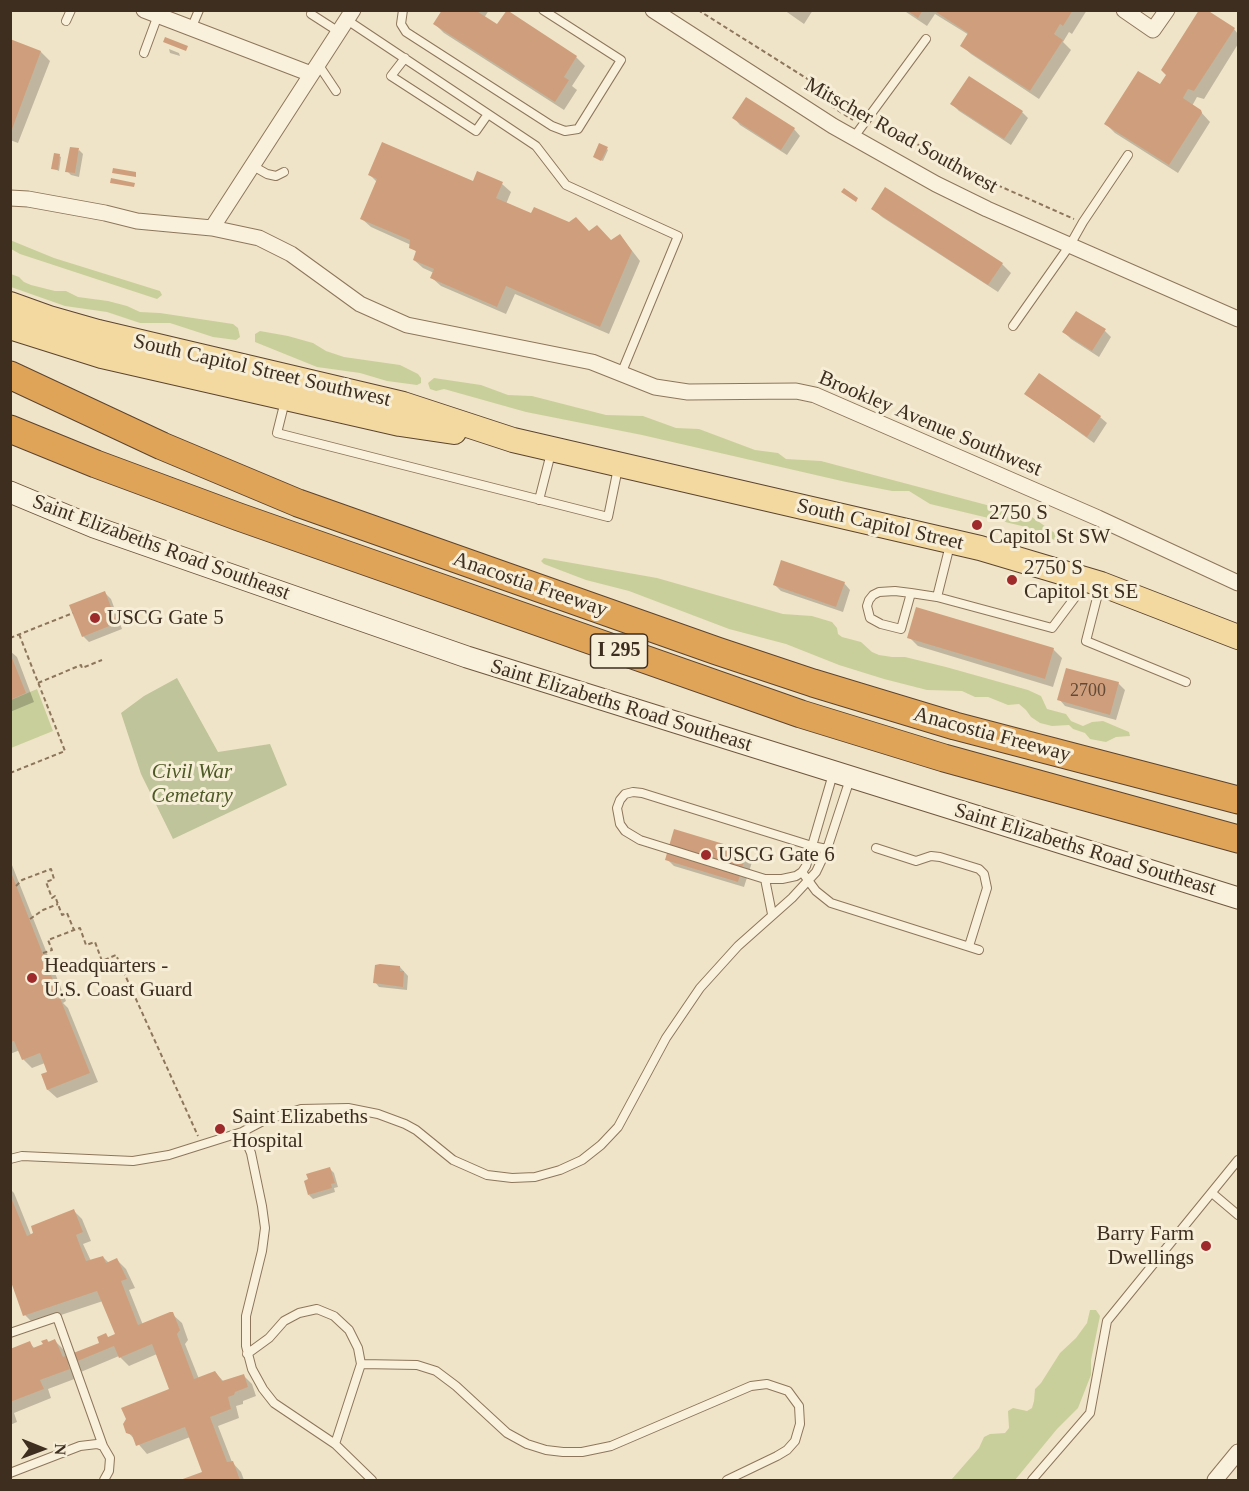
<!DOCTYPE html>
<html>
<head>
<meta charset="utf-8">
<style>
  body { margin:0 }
  #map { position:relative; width:1249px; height:1491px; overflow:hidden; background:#f0e4c8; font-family:Georgia,serif }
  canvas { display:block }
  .frame { position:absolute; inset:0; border:12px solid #3d2e20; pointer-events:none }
  .north { position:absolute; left:12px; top:1419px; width:60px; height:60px; -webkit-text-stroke:4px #f7eed8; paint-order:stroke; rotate:91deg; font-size:16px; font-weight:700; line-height:24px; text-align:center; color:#3d2e20 }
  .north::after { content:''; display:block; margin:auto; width:21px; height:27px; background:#3d2e20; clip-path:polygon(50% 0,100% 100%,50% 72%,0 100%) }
</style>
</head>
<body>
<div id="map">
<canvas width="1249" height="1491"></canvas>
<div class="frame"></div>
<div class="north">N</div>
</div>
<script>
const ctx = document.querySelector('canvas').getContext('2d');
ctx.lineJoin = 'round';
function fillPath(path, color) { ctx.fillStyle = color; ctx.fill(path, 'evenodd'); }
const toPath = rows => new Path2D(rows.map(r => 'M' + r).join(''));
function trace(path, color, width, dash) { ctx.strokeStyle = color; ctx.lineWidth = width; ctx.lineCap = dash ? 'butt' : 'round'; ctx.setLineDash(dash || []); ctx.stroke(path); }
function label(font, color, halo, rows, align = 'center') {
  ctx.font = font + ' Georgia,serif'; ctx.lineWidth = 6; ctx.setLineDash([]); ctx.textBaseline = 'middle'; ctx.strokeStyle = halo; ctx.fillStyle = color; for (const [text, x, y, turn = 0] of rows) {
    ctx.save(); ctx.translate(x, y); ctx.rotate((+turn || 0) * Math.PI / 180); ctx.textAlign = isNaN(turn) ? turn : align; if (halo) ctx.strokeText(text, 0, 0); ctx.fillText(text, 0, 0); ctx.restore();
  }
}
const green = toPath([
  [10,240,54,258,160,291,162,295,157,299,20,254,11,249],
  [11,274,19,277,24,282,31,285,55,291,66,291,78,297,108,301,127,306,140,312,160,313,233,324,238,328,240,337,236,340,213,337,170,323,140,323,107,312,65,306,11,287],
  [260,331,288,336,313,343,326,351,344,357,400,365,418,374,421,378,421,383,417,385,387,381,360,373,317,367,255,342,255,334],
  [434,378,481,385,508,395,532,396,606,415,643,416,676,428,699,429,755,450,778,453,786,459,821,461,1032,517,1059,536,1062,539,1061,543,1026,527,930,504,909,491,892,491,846,482,642,435,526,412,444,389,436,391,430,389,428,383],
  [544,558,657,578,783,614,812,616,832,622,837,628,838,634,842,637,861,642,872,652,879,655,892,657,905,657,946,667,1028,690,1041,696,1047,709,1066,714,1071,721,1083,726,1092,722,1103,721,1129,732,1130,736,1116,737,1106,742,1090,739,1085,733,1073,729,1069,725,1052,726,1040,723,1031,717,1026,710,1019,704,1008,705,988,697,975,697,962,691,927,690,884,679,839,665,786,644,729,629,629,591,586,580,544,564,541,561],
  [37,689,53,731,11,748,11,700],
  [1090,1310,1096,1310,1100,1316,1091,1360,1091,1375,1078,1408,1057,1429,1015,1480,951,1480,979,1448,984,1437,990,1434,1005,1433,1009,1428,1008,1411,1013,1408,1027,1411,1032,1408,1034,1401,1035,1389,1041,1383,1060,1353,1076,1338,1087,1323]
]);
const cemetery = toPath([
  [177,678,218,752,270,744,287,785,173,839,141,774,121,713,144,696]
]);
const shadow = toPath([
  [444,10,489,10,484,18,497,26,576,57,585,66,572,86,577,90,564,110,444,33,435,24],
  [784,10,813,10,804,24],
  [903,10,1087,10,1072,34,1069,32,1063,42,1071,50,1039,99,971,54,962,46,969,35,935,14,927,26],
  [1234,29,1238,34,1238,44,1204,99,1197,97,1192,106,1200,111,1210,122,1178,173,1115,133,1106,124,1160,86],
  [10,41,41,52,50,61,18,143,10,140],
  [169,49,179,53,180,56,170,53],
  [952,104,1022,112,1028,118,1011,145,959,111],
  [734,118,794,129,800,136,787,155,740,125],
  [607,149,608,150,603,161,596,158],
  [79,150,83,154,79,177,71,175,67,171],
  [59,156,61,157,59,171,52,168],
  [370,175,502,184,511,192,506,204,532,215,611,241,620,235,640,261,609,334,515,294,506,314,441,286,432,278,434,273,423,268,414,260,417,253,411,245,371,227,362,219,377,182],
  [873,209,1002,264,1011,273,998,292,882,217],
  [1105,331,1111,337,1099,357,1071,339,1064,332],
  [1039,375,1100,417,1107,423,1094,443,1026,394],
  [844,583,850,590,843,612,781,591,775,585],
  [104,592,111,599,122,629,89,642,83,636],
  [909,637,1053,649,1062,658,1053,687,918,646],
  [10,651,17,657,34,702,10,712],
  [1118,683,1125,690,1116,720,1065,706,1059,699],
  [675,831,747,852,753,859,744,887,674,866,667,859],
  [10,860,52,966,49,967,55,973,66,1001,63,1003,68,1008,98,1082,57,1098,48,1090,43,1075,49,1072,45,1063,32,1068,23,1059,20,1050,10,1054],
  [400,967,408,976,407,990,379,987,375,982],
  [330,1169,334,1173,338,1187,334,1188,335,1192,313,1199,309,1195],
  [10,1189,14,1193,31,1235,73,1210,82,1219,91,1241,83,1244,91,1261,103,1257,109,1263,117,1260,126,1269,135,1288,129,1290,143,1325,172,1314,182,1323,188,1340,185,1344,199,1379,215,1372,224,1382,243,1375,252,1384,256,1396,243,1401,243,1404,236,1406,239,1418,218,1426,232,1462,241,1472,244,1480,183,1480,204,1473,190,1437,147,1454,128,1432,171,1390,157,1354,129,1366,119,1356,76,1374,77,1378,48,1389,51,1398,14,1413,17,1422,10,1425,10,1351,30,1343,35,1349,45,1345,47,1340,50,1343,55,1341,64,1350,67,1357,101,1344,117,1335,103,1301,34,1324,25,1315,10,1276]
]);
const building = toPath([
  [442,10,475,10,497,24,507,10,577,56,564,77,569,80,555,102,433,24],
  [906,10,923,10,918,18],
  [933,10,1073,10,1063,26,1060,24,1054,34,1063,40,1030,91,960,46,968,33],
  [1199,10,1207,10,1235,28,1194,91,1188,89,1183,98,1201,110,1202,113,1169,165,1104,124,1138,71,1160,84,1166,75,1161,70],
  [165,37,188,46,186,51,163,42],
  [10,39,41,51,11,132,10,132],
  [969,76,1023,111,1004,139,950,104],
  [746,97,795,128,781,150,732,118],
  [382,142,473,181,477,171,503,182,496,198,531,213,534,207,569,222,576,217,589,231,597,225,611,240,620,234,632,251,600,327,506,286,497,307,430,278,434,269,413,260,416,251,409,248,410,240,360,219,377,179,368,175],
  [599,143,608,147,601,161,593,157],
  [70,147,79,148,75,173,65,172],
  [54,153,60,154,58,170,51,169],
  [113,168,136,172,136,177,112,173],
  [111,178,135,183,134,187,110,183],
  [885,187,1003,263,988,285,871,209],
  [844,188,858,198,856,202,841,192],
  [1076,311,1106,329,1092,351,1062,332],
  [1039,373,1101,416,1087,437,1024,394],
  [781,560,845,582,836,607,773,585],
  [105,591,117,623,82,637,69,605],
  [916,607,1054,648,1045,679,907,638],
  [10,653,26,693,10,700],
  [1066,668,1119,682,1110,715,1057,700],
  [674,829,747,851,738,882,665,860],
  [11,872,44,957,41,958,43,963,46,962,58,993,55,994,57,999,60,998,90,1073,47,1090,41,1074,47,1072,40,1053,22,1060,14,1041,10,1042],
  [380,964,400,966,400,971,404,971,403,987,373,983,375,965],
  [330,1167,335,1183,331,1184,332,1188,308,1195,304,1181,308,1179,306,1174],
  [10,1195,27,1236,33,1233,31,1226,74,1209,83,1232,76,1235,86,1261,103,1256,106,1263,117,1258,127,1279,121,1281,138,1325,170,1312,173,1312,180,1330,177,1334,194,1379,215,1371,222,1381,244,1374,248,1387,235,1392,234,1395,228,1397,231,1409,210,1417,227,1462,233,1461,240,1480,180,1480,202,1472,185,1427,136,1446,132,1435,126,1433,123,1424,126,1419,121,1408,169,1389,152,1344,119,1358,114,1346,68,1365,70,1369,40,1380,44,1389,10,1402,10,1349,30,1341,33,1348,43,1344,41,1341,47,1339,48,1342,55,1339,63,1357,99,1343,97,1337,106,1333,108,1337,115,1334,97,1291,23,1316,10,1279]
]);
const path = toPath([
  [698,10,860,112],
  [825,102,853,120],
  [878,123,970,173,1074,219],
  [10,638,73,613],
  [38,683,81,665,82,668,102,660],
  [10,773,65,751,19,634],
  [16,886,22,880,51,869,54,879,46,882,52,898,55,896,62,915,67,913,74,930,80,928,86,945,95,942,102,961,116,955,198,1136],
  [30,919,43,910,58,904],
  [43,953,52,950,48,940,74,930]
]);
const lane = toPath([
  [403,10,401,24,406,32,552,126,565,131,578,129,621,60,543,10],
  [311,14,339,32],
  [347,20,536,146,566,185,678,236,621,374],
  [66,21,71,10],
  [191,29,199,10],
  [144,53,158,15],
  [405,58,391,76,476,131,488,114],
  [318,64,336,91],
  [854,137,926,39],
  [253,166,267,174,276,176,284,172],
  [1013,326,1070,245,1083,222,1128,155],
  [285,401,277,433,608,517,618,468],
  [539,500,551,453],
  [1100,586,1086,641,1186,682],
  [911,593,901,629,881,624,870,618,867,606,869,600,873,595,879,592,895,591,911,593,937,597,1052,628,1085,584],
  [937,597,950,545],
  [876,848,916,861,931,856,940,857,979,869,984,874,987,888,969,946],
  [827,849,812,846,642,793,633,792,625,794,620,800,617,808,620,824,625,831,640,840,765,879,782,879,796,876,802,872,806,866,812,846,833,774],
  [802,872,816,891,831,903,979,950],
  [765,879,772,914],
  [242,1132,263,1121,301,1109,348,1108,378,1114,405,1124,416,1130,453,1160,487,1175,512,1178,535,1177,560,1170,582,1160,601,1145,618,1127,666,1038,700,988,738,946,792,898,816,872,827,849,850,779],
  [10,1159,22,1156,133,1161,169,1155,242,1132,251,1153,262,1206,265,1228,262,1251,246,1316,246,1346,252,1369,263,1389,274,1403,335,1444,372,1480],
  [1212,1193,1238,1215],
  [10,1333,57,1317,103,1446],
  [247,1354,269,1338,284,1321,299,1313,317,1309,334,1316,349,1330,358,1348,361,1364],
  [335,1444,361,1364,417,1365,436,1371,456,1386,507,1433,527,1444,546,1450,563,1452,582,1452,611,1446,751,1386,767,1384,788,1391,799,1406,800,1424,795,1441,787,1450,777,1456,727,1480],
  [10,1473,80,1446,97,1444,103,1446,110,1458,109,1471,104,1480],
  [1032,1480,1090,1413,1107,1321,1238,1160]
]);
const street = toPath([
  [144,10,311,74],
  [653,10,833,126,936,184,987,209,1238,319],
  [1124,10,1153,30,1167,10],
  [10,198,28,199,105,213,137,221,212,228,259,238,291,254,360,304,407,325,592,362,655,387,688,392,796,391,815,395,1098,518,1238,583],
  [212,228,353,10],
  [1215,1480,1238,1452]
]);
const secondary = toPath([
  [10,492,94,527,467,657,1238,898]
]);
const primary = toPath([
  [10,304,49,318,98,332,403,404,513,440,980,548,1101,584,1238,637],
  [10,327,102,356,400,424,454,432]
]);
const highway = toPath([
  [10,375,162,446,298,503,717,651,813,683,955,726,1238,800],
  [10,429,96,464,239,517,801,714,944,758,1238,839]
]);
const markers = [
  [977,525,6,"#9e2a2b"],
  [1012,580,6,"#9e2a2b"],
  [95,618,6,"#9e2a2b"],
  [706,855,6,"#9e2a2b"],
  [32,978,6,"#9e2a2b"],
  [220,1129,6,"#9e2a2b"],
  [1206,1246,6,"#9e2a2b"]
];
const numberNames = [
  ["2700",1088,691]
];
const shields = [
  [619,651,57]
];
const shieldNames = [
  ["I 295",619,651]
];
const streetNames = [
  ["Mitscher Road Southwest",901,136,29],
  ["South Capitol Street Southwest",262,371,13],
  ["Brookley Avenue Southwest",930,424,23],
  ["South Capitol Street",880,525,13],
  ["Saint Elizabeths Road Southeast",161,548,20],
  ["Anacostia Freeway",530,585,19],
  ["Saint Elizabeths Road Southeast",621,706,17],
  ["Anacostia Freeway",992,735,15],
  ["Saint Elizabeths Road Southeast",1085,850,17]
];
const poiNames = [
  ["2750 S",989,513],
  ["Capitol St SW",989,537],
  ["2750 S",1024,568],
  ["Capitol St SE",1024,592],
  ["USCG Gate 5",107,618],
  ["USCG Gate 6",718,855],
  ["Headquarters -",44,966],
  ["U.S. Coast Guard",44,990],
  ["Saint Elizabeths",232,1117],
  ["Hospital",232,1141],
  ["Barry Farm",1194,1234,"right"],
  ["Dwellings",1194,1258,"right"]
];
const parkNames = [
  ["Civil War",192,772],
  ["Cemetary",192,796]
];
fillPath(green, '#c9cf9b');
fillPath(cemetery, '#bfc49a');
fillPath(shadow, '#0003');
fillPath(building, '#cf9f7d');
trace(lane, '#8d765c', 10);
trace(street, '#8d765c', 17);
trace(secondary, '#6f573f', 23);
trace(primary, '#5b4430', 26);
trace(highway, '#5b4430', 29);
trace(path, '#8d765c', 2, [4.5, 3]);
trace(lane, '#faf1dc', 8);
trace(street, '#faf1dc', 15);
trace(secondary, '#faf1dc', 21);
trace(primary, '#f3d9a0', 24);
trace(highway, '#e0a458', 27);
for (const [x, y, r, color] of markers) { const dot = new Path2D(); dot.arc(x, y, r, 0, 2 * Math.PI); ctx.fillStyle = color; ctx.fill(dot); trace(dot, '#f7eed8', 2); }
label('18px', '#624a37', null, numberNames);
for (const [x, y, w] of shields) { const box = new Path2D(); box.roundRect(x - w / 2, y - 17, w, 34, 4.5); ctx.fillStyle = '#f7eed8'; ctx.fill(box); trace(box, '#3d2e20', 1.5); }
label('bold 20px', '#3d2e20', null, shieldNames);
label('21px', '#3d2e20', '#f7eed8', streetNames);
label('21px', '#3d2e20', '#f7eed8', poiNames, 'left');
label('italic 21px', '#4d5a26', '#f7eed8', parkNames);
</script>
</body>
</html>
